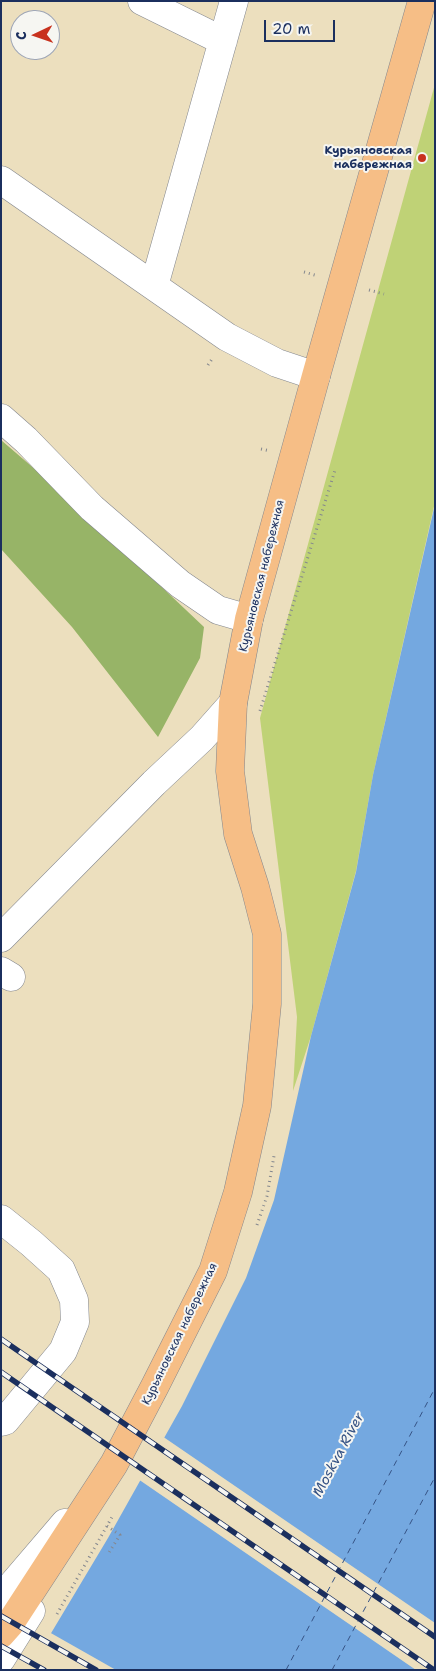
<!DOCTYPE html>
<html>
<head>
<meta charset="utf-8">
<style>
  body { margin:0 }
  #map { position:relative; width:436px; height:1671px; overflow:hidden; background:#ecdfbe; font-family:"Shantell Sans",sans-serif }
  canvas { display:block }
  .frame { position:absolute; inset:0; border:2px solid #1b2f5e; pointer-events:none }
  .north { position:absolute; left:10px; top:10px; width:50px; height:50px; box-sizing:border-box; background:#f6f6f2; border:1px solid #9ea6b7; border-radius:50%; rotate:267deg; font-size:14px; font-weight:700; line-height:20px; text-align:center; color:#1b2f5e }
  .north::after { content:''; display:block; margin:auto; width:18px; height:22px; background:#c8321e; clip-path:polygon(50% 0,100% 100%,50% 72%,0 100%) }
  .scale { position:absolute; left:264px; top:20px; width:71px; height:22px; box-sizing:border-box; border:2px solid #1b2f5e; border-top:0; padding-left:6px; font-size:15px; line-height:18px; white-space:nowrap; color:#1b2f5e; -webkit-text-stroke:4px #f6f6f2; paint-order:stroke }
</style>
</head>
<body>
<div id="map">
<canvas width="436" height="1671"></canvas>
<div class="frame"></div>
<div class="north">С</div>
<div class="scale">20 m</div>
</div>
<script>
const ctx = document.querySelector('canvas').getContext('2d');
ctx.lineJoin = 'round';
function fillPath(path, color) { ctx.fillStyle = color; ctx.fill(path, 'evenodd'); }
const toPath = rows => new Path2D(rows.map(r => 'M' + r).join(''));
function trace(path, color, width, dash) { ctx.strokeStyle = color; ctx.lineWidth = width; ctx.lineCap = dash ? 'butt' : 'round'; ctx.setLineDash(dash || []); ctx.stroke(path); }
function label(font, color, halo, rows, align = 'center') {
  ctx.font = font + ' "Shantell Sans",sans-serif'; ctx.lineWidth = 4; ctx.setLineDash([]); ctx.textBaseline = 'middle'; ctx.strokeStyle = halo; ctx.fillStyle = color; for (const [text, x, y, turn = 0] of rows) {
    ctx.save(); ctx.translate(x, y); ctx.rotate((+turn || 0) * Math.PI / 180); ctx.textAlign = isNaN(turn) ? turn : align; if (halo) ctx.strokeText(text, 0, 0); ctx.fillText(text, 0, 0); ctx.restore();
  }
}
const green = toPath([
  [435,84,435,502,373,775,356,871,311,1036,293,1091,297,1017,260,718]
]);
const forest = toPath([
  [1,440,59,490,204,627,200,658,158,737,72,627,1,549]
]);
const water = toPath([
  [435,504,435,1670,29,1670,108,1538,182,1406,246,1278,274,1200,311,1036,356,872,373,775]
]);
const pier = toPath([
  [162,1436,435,1623,435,1670,416,1670,138,1479],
  [49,1632,116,1670,26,1670]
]);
const ferry = toPath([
  [286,1670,435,1388],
  [332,1670,435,1477]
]);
const path = toPath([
  [304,272,318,276],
  [369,290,384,294],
  [208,365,212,359],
  [261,449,270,451],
  [260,711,335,470],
  [257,1225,267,1196,274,1156],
  [107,1526,120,1535,108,1554],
  [57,1614,112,1517]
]);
const minor = toPath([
  [142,1,223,41],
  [1,180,227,337,277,363,316,376],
  [154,286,234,1],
  [1,418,26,440,92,508,180,584,218,610,249,619],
  [1,938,154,783,202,738,233,703],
  [1,971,11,977],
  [1,1219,31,1243,61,1270,74,1300,75,1322,63,1351,5,1421,1,1422],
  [1,1598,65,1523],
  [1,1659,31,1611]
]);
const major = toPath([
  [1,1634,9,1625,114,1464,155,1386,213,1271,238,1192,257,1106,267,1004,267,934,255,887,238,834,230,771,233,703,249,619,316,376,422,1]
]);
const rail = toPath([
  [1,1339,435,1637],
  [1,1372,434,1670],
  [1,1616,96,1670],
  [1,1646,44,1670]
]);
const markers = [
  [422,158,5,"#c8321e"]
];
const poiNames = [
  ["Курьяновская",412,151],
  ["набережная",412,165]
];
const streetNames = [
  ["Курьяновская набережная",262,576,-76],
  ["Курьяновская набережная",180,1334,-64]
];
const waterNames = [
  ["Moskva River",339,1455,-62]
];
fillPath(green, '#bfd276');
fillPath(forest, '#97b467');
fillPath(water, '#74a8e0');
fillPath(pier, '#ecdfbe');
trace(ferry, '#365385', 1, [6, 5]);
trace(minor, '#84878e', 29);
trace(major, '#84878e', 29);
trace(path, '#84878e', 3, [1, 4]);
trace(minor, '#fff', 28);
trace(major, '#f6be86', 28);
trace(rail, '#1b2f5e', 5.5);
trace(rail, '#f6f6f2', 4, [11]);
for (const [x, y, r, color] of markers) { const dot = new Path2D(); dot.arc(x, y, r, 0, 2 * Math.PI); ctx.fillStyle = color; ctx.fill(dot); trace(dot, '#f6f6f2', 2); }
label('bold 12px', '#1b2f5e', '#f6f6f2', poiNames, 'right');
label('12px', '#1b2f5e', '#f6f6f2', streetNames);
label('italic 14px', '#365385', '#f6f6f2', waterNames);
</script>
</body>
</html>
